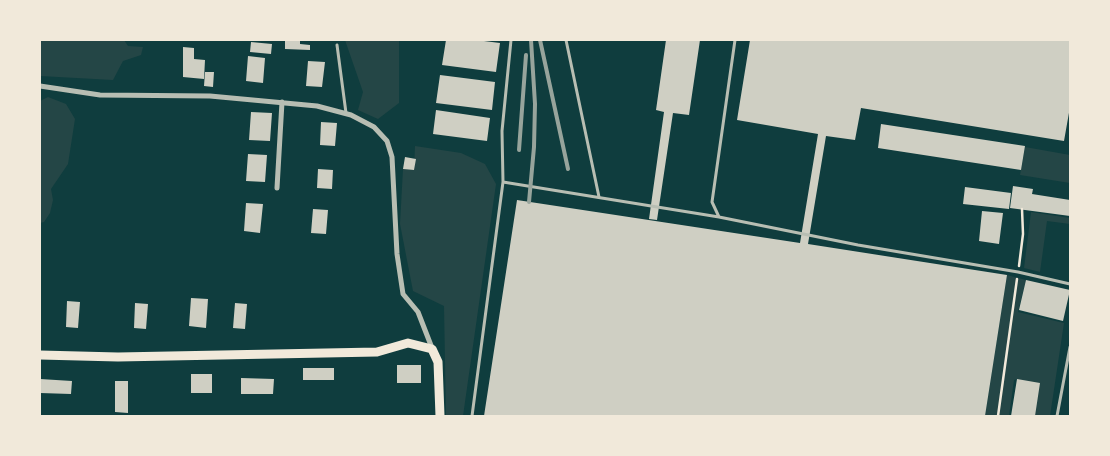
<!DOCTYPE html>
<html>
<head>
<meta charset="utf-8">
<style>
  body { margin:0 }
  #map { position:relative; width:1110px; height:456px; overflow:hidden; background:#0f3d3e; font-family:"Fira Sans Condensed",sans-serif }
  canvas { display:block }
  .frame { position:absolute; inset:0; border:41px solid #f1e9da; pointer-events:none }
</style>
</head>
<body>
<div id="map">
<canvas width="1110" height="456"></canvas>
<div class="frame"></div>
</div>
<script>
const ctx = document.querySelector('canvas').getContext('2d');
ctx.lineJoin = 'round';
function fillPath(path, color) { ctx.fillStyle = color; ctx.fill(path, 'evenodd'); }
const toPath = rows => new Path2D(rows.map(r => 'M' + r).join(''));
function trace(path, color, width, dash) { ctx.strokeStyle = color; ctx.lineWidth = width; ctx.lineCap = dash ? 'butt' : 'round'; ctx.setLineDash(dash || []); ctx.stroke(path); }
const green = toPath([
  [40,40,124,40,128,46,143,47,141,55,123,61,113,80,40,76],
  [345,40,399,40,399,103,378,119,358,110,363,92],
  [48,97,66,104,75,119,68,164,51,189,53,200,50,213,44,222,40,223,40,101],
  [415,146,461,153,485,164,496,184,463,416,446,416,444,306,413,291,400,224,403,169,414,170],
  [1025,147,1070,155,1070,183,1020,175],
  [1031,212,1070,218,1070,224,1047,221,1040,272,1024,268],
  [1007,275,1026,280,1018,312,1064,323,1050,416,1035,416,1017,379,1014,380,1009,416,985,416]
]);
const building = toPath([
  [285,40,300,41,300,44,310,45,310,50,285,49],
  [446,40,476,40,500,43,496,72,442,65],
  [666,40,700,40,689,115,673,113,657,220,649,219,664,112,656,110],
  [750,40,1070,40,1070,107,1064,141,861,108,855,140,826,136,808,244,1007,275,985,416,484,416,517,200,800,243,818,134,737,120],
  [251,42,272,44,271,54,250,52],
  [183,47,194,48,194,59,205,60,204,79,183,77],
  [248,56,265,58,263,83,246,81],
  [308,61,325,62,322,87,306,86],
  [205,72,214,72,213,87,204,86],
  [440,75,495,82,492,110,436,103],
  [436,110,490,118,487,141,433,134],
  [251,112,272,113,270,141,249,140],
  [321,122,337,123,335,146,320,145],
  [881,124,1025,146,1021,170,878,148],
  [248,154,267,155,265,182,246,181],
  [405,157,416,159,414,170,403,169],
  [318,169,333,170,332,189,317,188],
  [1013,186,1033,189,1032,194,1070,200,1070,216,1010,208],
  [965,187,1011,193,1009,209,963,204],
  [246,203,263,204,260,233,244,231],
  [313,209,328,210,326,234,311,233],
  [982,211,1003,213,999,244,979,241],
  [1026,280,1070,290,1063,321,1019,310],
  [191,298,208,299,206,328,189,326],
  [67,301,80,302,78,328,66,327],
  [135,303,148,304,146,329,134,328],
  [235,303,247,304,245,329,233,328],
  [397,365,421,365,421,383,397,383],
  [303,368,334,368,334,380,303,380],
  [191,374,212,374,212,393,191,393],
  [241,378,274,379,273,394,241,394],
  [40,379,72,381,71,394,40,393],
  [1017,379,1040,383,1035,416,1011,416],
  [115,381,128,381,128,413,115,412]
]);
const path = toPath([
  [1019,266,1023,234,1022,209],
  [998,416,1017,279]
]);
const service = toPath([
  [566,40,599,197],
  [735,40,712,202,719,217,858,245,1018,272,1070,284],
  [337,45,346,113],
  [503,182,719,217],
  [472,416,503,182,502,131,511,40],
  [1057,416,1070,347]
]);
const minor = toPath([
  [40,86,100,95,210,96,317,106,351,115,374,127,387,141,392,157,397,254,403,294,418,312,432,348],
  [277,188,282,102]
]);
const secondary = toPath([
  [40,355,118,357,377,352,408,343,432,349,438,362,440,416]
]);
const rail = toPath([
  [540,40,568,169],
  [519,150,526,55],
  [529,202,534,147,535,104,531,40]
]);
fillPath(green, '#244646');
fillPath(building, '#cfcfc3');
trace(path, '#f1e9da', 2.5);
trace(service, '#b8beb3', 3);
trace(minor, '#b8beb3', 5);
trace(secondary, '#f1e9da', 9);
trace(rail, '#97a49c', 4);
</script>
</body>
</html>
